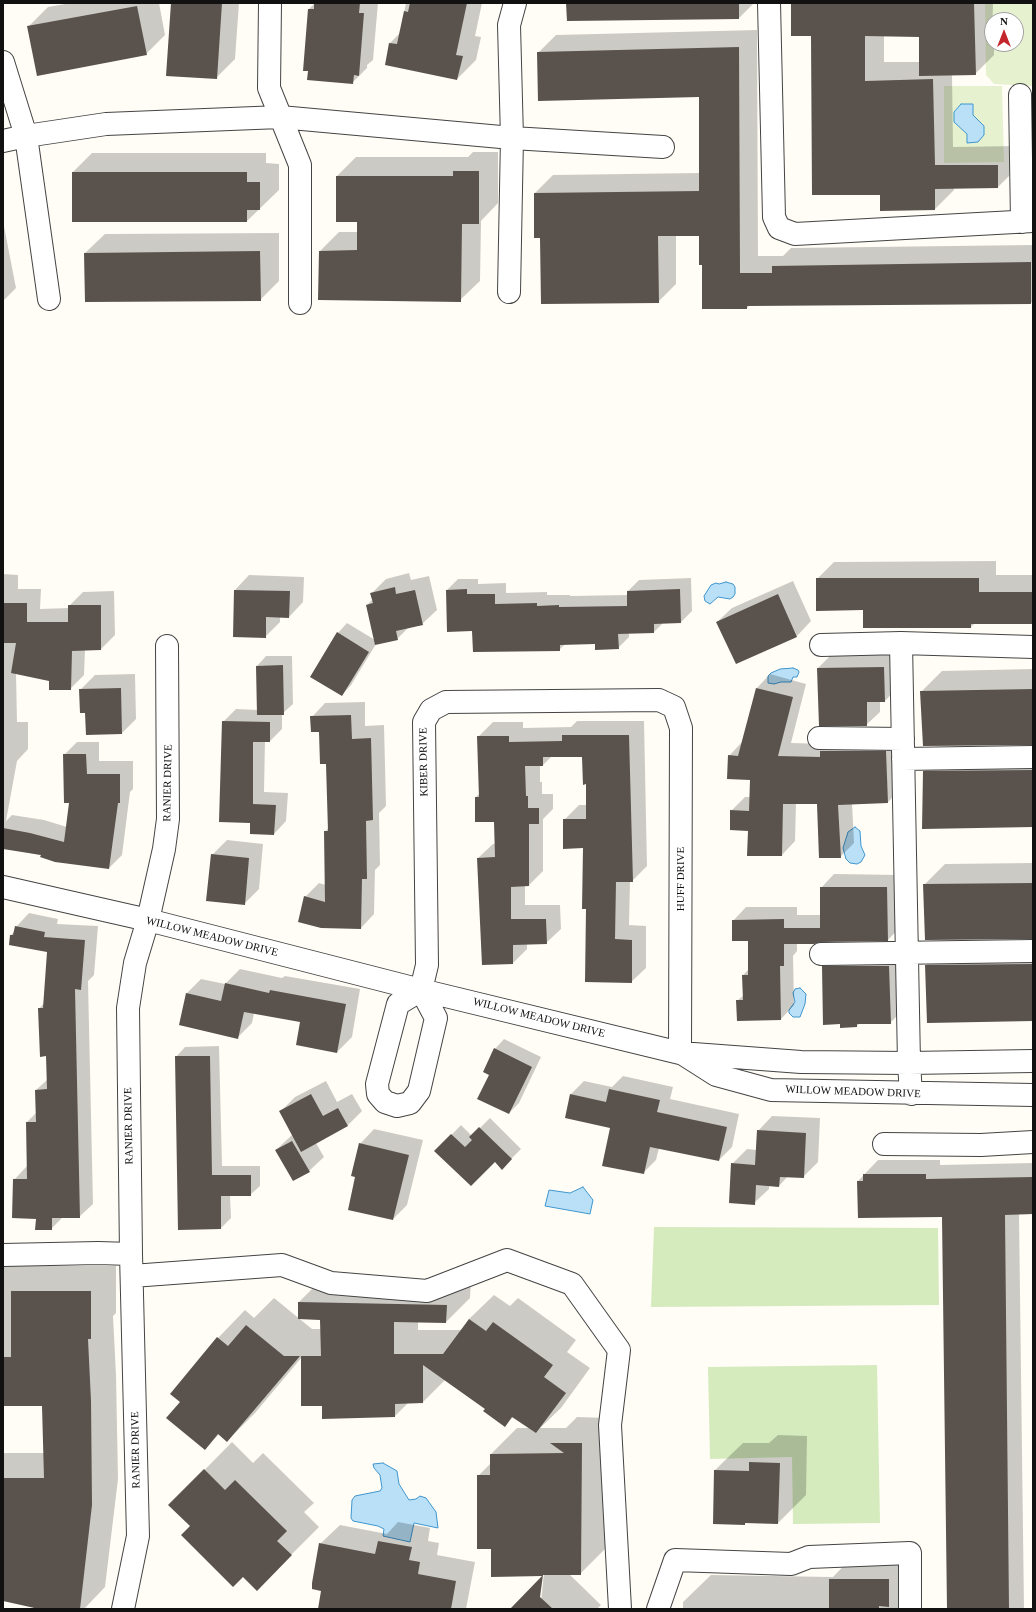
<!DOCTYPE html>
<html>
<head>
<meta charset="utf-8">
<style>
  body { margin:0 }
  #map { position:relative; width:1036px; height:1612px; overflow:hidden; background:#fffdf5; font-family:"Times New Roman",serif }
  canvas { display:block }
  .frame { position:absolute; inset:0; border:4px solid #111; pointer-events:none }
  .north { position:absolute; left:984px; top:12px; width:40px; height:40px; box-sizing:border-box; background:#fff; border:1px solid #a0a0a0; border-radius:50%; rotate:0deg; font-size:11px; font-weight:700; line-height:16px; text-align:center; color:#111 }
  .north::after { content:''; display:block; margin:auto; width:14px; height:18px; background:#c4262e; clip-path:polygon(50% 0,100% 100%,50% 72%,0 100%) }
</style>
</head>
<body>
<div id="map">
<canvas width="1036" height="1612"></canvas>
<div class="frame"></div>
<div class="north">N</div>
</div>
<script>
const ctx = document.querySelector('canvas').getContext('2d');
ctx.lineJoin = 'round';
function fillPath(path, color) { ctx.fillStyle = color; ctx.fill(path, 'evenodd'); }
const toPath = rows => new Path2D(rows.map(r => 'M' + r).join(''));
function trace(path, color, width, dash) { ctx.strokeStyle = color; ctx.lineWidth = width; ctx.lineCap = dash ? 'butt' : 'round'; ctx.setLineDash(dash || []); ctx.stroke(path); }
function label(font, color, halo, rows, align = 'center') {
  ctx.font = font + ' "Times New Roman",serif'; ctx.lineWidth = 4; ctx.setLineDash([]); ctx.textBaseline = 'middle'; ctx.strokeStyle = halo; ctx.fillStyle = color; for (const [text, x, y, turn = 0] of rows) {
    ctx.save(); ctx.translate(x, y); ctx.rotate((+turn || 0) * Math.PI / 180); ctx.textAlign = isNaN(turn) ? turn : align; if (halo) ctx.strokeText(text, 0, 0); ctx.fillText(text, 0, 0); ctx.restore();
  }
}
const green = toPath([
  [654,1227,938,1228,939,1305,651,1307],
  [877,1365,880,1523,793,1524,792,1457,710,1459,708,1367]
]);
const pitch = toPath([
  [985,3,1033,3,1033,86,994,84,986,75],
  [992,20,1016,20,1016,44,992,44],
  [944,86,1002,86,1004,162,944,163]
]);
const water = toPath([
  [961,104,973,104,973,115,984,126,984,135,978,142,967,143,967,134,954,122,954,112,961,104],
  [726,582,733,584,735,587,735,594,733,597,730,599,718,597,710,604,705,601,704,596,711,585,716,583,719,584,726,582],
  [793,668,798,670,799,672,797,677,793,677,791,682,781,682,774,684,768,683,768,676,771,673,780,669,793,668],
  [855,827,860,831,861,846,865,855,861,862,857,864,850,863,846,859,843,848,848,832,855,827],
  [800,988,806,994,805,1004,800,1017,793,1017,789,1013,789,1010,795,1002,793,993,795,989,800,988],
  [583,1187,593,1200,590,1214,545,1206,549,1190,570,1193,583,1187],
  [383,1463,397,1471,399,1484,409,1500,416,1499,420,1496,426,1498,436,1512,438,1528,414,1523,410,1542,383,1536,384,1529,378,1526,353,1521,351,1518,352,1500,355,1496,380,1491,382,1488,380,1475,374,1468,373,1464,383,1463]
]);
const shadow = toPath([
  [71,3,159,3,165,35,146,54,28,27,48,7],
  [172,3,239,3,235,59,216,78],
  [315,3,378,3,373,60,367,65,367,68,352,83,309,70,309,9],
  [406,3,482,3,475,36,481,37,476,60,457,79,386,64,390,43,400,33],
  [567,3,754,3,739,18],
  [792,3,993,3,992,44,994,44,994,55,975,74,952,74,953,147,1016,146,1017,168,998,187,954,187,954,190,935,209,881,194,812,35],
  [884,36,920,36,920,62,884,62],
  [757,30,758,256,783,256,791,248,1033,245,1033,301,1031,303,750,305,747,308,702,264,700,235,676,235,676,284,658,302,541,237,535,193,553,175,700,173,700,96,538,53,556,35],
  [473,152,498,152,498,203,481,221,480,281,460,300,320,251,339,232,358,232,358,221,337,176,356,157,468,157],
  [92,153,266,153,266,163,279,164,279,190,247,221,73,221,73,172],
  [3,221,16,288,3,301],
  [279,233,279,281,260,300,85,253,105,234],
  [996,561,996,575,1033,575,1033,623,975,623,971,627,864,627,864,609,817,579,834,562],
  [409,573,411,580,429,576,437,610,422,624,409,627,397,639,376,644,351,685,342,695,338,633,347,623,375,640,367,605,373,599,372,593,386,579],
  [3,574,18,575,18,589,41,589,40,609,69,608,69,606,83,592,114,591,115,635,101,649,85,649,84,675,70,689,50,680,16,673,17,722,28,722,28,749,17,761,6,821,12,815,44,820,67,827,70,802,64,755,77,742,99,742,99,761,133,761,133,789,130,792,122,855,109,868,3,848],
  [249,575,304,577,303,602,289,617,280,616,280,622,265,637,234,636,235,590],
  [691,578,692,611,681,622,663,623,654,632,629,632,629,637,618,648,596,643,565,644,559,650,473,630,448,631,447,590,458,579,478,579,478,584,506,583,506,593,547,592,547,595,570,595,570,596,628,595,628,591,639,580],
  [793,581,811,621,797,636,736,663,717,622,732,608],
  [898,654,898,687,885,701,880,701,880,712,866,725,818,668,831,655],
  [266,656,292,656,293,704,282,714,282,729,270,741,265,741,264,792,288,793,286,821,274,834,251,822,223,722,236,709,258,710,257,666],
  [1033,669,1033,744,921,692,942,671],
  [135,674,136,719,122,733,86,712,80,690,95,675],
  [770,674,806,684,791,743,828,744,899,738,901,789,888,802,852,803,854,843,840,857,818,803,796,803,795,841,782,855,749,830,731,811,745,797,750,797,751,779,729,756,742,742,757,688],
  [365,702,365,726,384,725,386,806,379,813,380,865,375,870,374,914,361,928,305,897,319,883,326,885,325,832,329,827,327,763,320,731,312,717,325,703],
  [577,721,644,721,647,866,632,881,630,881,629,925,646,926,646,968,631,982,587,908,584,847,564,820,579,805,587,805,587,783,583,756,552,756,543,765,540,765,540,782,542,782,542,794,553,794,553,809,543,819,543,871,529,885,525,885,525,905,560,905,561,929,546,943,527,944,527,949,513,963,478,858,493,844,496,844,495,821,476,797,480,793,478,737,493,722,523,722,523,728,571,727],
  [1033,749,1033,826,924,772,945,751],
  [227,840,263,844,259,889,244,904,212,855],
  [1033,863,1033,938,924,885,945,864],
  [834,874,900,875,901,926,888,940,821,940,797,943,797,951,793,956,794,1005,781,1019,737,1001,744,995,743,975,749,969,749,940,733,921,746,907,797,907,797,915,821,915,821,888],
  [29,913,58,919,57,924,98,926,94,975,88,981,93,1204,79,1217,63,1217,51,1229,37,1218,14,1180,27,1166,27,1122,37,1112,36,1090,48,1079,47,1055,39,1009,44,1003,48,952,11,935,15,931,16,927],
  [1033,944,1033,1020,926,965,947,945],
  [900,954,902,1011,890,1023,860,1023,857,1026,823,967,835,955],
  [240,969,282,978,285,976,360,989,352,1037,337,1052,301,1021,254,1013,252,1023,237,1038,180,1025,187,993,201,979,225,984],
  [504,1039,541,1057,519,1103,509,1113,495,1049],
  [219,1046,222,1166,260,1166,260,1186,250,1195,230,1195,231,1218,221,1228,179,1229,176,1057,185,1047],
  [623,1076,673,1087,670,1099,739,1114,732,1147,719,1160,659,1148,656,1160,643,1173,611,1127,571,1094,584,1081,612,1087],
  [326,1081,337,1102,352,1094,362,1111,347,1126,316,1143,324,1157,309,1171,276,1150,293,1134,281,1111,295,1097],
  [772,1116,820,1118,818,1162,803,1177,788,1176,779,1186,769,1185,769,1189,754,1203,732,1164,747,1149,757,1150,758,1131],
  [490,1118,521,1149,502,1168,495,1161,436,1151,461,1125,472,1136],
  [374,1129,423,1140,407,1205,393,1219,360,1144],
  [878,1160,940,1160,940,1165,1033,1163,1033,1213,1019,1214,1024,1609,948,1609,943,1216,858,1181],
  [3,1266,116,1266,116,1313,113,1316,116,1375,118,1479,105,1587,84,1609,33,1608,33,1607,3,1600,3,1453,44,1453,43,1405,3,1405],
  [323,1278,471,1281,470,1298,446,1322,418,1321,418,1330,462,1330,469,1319,494,1295,510,1306,518,1298,576,1340,567,1352,590,1368,561,1408,540,1428,566,1428,577,1417,608,1418,606,1548,580,1574,569,1574,601,1605,597,1609,511,1609,541,1602,544,1573,492,1548,478,1476,491,1463,491,1454,517,1428,531,1428,514,1416,505,1425,486,1409,445,1380,423,1402,408,1403,395,1416,323,1405,302,1357,255,1413,227,1441,219,1434,205,1449,181,1402,218,1338,245,1310,254,1318,274,1298,312,1329,321,1329,321,1319,299,1318,299,1302],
  [778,1435,807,1436,806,1495,778,1523,747,1522,745,1524,715,1470,743,1443,769,1443],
  [232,1442,253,1463,263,1453,314,1503,304,1512,319,1527,257,1589,170,1505],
  [398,1522,430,1528,428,1541,439,1543,437,1555,475,1562,466,1609,319,1609,322,1590,320,1544,340,1525,387,1534],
  [857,1552,916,1553,915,1609,683,1609,683,1602,711,1575,833,1577]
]);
const building = toPath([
  [171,3,222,3,217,79,166,76],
  [314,3,360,3,359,13,364,13,359,76,354,75,353,84,307,80,308,71,303,71,308,9,314,9],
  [410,3,467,3,456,55,463,56,457,80,385,65,389,43,397,44,404,11,408,12],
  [566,3,739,3,739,19,567,21],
  [791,3,974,3,976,75,919,76,919,37,865,36,865,81,933,79,935,165,998,165,998,188,935,189,935,210,880,211,880,195,812,195,811,36,791,36],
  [137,6,147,55,37,76,27,26],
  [739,47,740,273,772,273,772,266,1031,262,1031,304,747,306,747,309,702,309,702,265,699,265,699,236,658,236,659,303,541,304,540,238,534,238,534,193,699,191,699,97,538,101,537,52],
  [453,171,479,171,479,224,462,224,461,302,318,300,319,251,357,250,357,222,336,222,336,176,453,176],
  [72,172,247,172,247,182,260,182,260,210,247,210,247,222,72,222],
  [260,251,261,301,85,302,84,253],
  [816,578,979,578,979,592,1033,592,1033,624,971,624,971,628,863,628,863,610,816,611],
  [395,587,396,594,415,590,423,625,396,631,398,640,375,645,366,605,373,603,370,593],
  [467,589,467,594,495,594,495,604,537,603,537,606,559,605,559,607,627,606,627,591,680,589,681,623,654,624,654,633,618,634,619,649,595,650,595,644,560,645,560,651,473,652,472,631,447,632,446,590],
  [234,590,290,591,289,618,266,617,266,638,233,637],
  [778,594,797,637,736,664,716,622],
  [3,603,27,603,27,622,68,622,68,605,101,605,101,650,72,651,71,690,49,690,49,681,11,673,16,643,3,643],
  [337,632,369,652,342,696,310,677],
  [283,665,284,715,257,715,256,666],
  [884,667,885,702,867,702,867,726,819,726,817,668],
  [121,688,122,734,86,735,85,713,80,713,79,689],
  [756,688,793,697,778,756,820,757,820,751,886,751,888,803,838,805,841,858,819,858,817,804,783,804,782,856,747,856,748,831,730,830,730,810,749,811,750,780,727,779,728,755,738,756],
  [1033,689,1033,745,923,746,920,691],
  [351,715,352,739,371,738,373,820,366,821,367,879,362,879,361,929,321,928,298,922,304,896,325,902,324,831,328,831,326,764,320,764,319,732,311,732,310,716],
  [222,721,270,722,270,742,253,742,253,804,276,805,274,835,250,834,250,823,219,822],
  [562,735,629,735,633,882,616,882,615,939,632,940,632,983,585,982,586,909,582,909,583,848,563,849,563,819,586,819,586,784,583,785,582,757,543,757,543,766,525,766,526,796,528,796,528,808,539,808,539,824,529,824,529,886,511,887,511,919,546,919,547,944,513,945,513,964,482,965,477,858,495,857,494,822,475,822,475,797,479,797,477,736,509,736,509,742,562,741],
  [63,754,86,754,87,774,120,774,120,803,118,803,109,869,55,862,40,857,41,855,3,849,3,828,30,833,64,842,69,803,64,803],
  [1033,770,1033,827,922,829,923,771],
  [211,854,249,858,245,905,206,901],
  [1033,883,1033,939,925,940,923,884],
  [820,887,887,887,888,941,821,942,814,944,784,944,784,966,780,966,781,1020,737,1021,736,1000,743,1000,742,975,748,975,748,941,732,941,732,920,784,919,784,928,820,928],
  [15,926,45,932,44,937,85,940,81,990,75,989,80,1218,52,1218,52,1230,35,1230,36,1219,12,1218,13,1179,27,1179,26,1122,36,1122,35,1090,47,1089,46,1056,40,1057,38,1008,43,1008,47,952,9,945,10,935,13,935],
  [1033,964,1033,1021,927,1023,925,965],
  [822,966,889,966,891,1024,857,1024,857,1027,840,1028,840,1024,823,1025],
  [225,983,269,993,270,990,346,1004,337,1053,296,1045,300,1022,244,1012,238,1039,179,1025,186,993,221,1001],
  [494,1048,532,1067,509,1114,477,1099,489,1075,483,1072],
  [175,1056,210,1056,212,1175,251,1175,251,1196,221,1196,221,1229,178,1230],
  [609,1089,660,1100,657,1112,727,1127,719,1161,650,1147,644,1174,602,1166,610,1128,565,1118,570,1094,606,1102],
  [311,1094,323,1116,338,1108,348,1126,301,1152,279,1111],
  [479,1127,512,1159,502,1170,495,1162,471,1186,434,1151,451,1134,465,1147,472,1140,469,1137],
  [757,1130,806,1133,804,1178,780,1177,779,1187,756,1185,755,1205,729,1203,731,1163,755,1165],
  [292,1141,310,1172,293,1181,275,1150],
  [359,1143,409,1155,393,1220,348,1210,355,1177,351,1176],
  [863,1174,926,1174,926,1179,1033,1177,1033,1214,1005,1215,1009,1609,947,1609,942,1217,858,1218,857,1181,863,1181],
  [11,1291,91,1291,91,1339,88,1339,91,1401,92,1505,80,1609,39,1609,3,1601,3,1478,44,1478,42,1406,3,1406,3,1357,11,1357],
  [298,1302,447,1305,446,1323,394,1322,394,1354,443,1354,469,1319,486,1331,493,1322,553,1365,544,1377,566,1393,536,1433,512,1417,505,1427,483,1411,485,1409,423,1365,423,1403,395,1404,395,1417,322,1419,322,1406,301,1406,301,1356,321,1356,320,1320,298,1319],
  [246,1325,284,1356,300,1356,227,1442,218,1434,205,1450,166,1418,180,1402,170,1394,217,1337,228,1346],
  [550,1443,582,1443,581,1575,543,1575,540,1597,553,1609,510,1609,542,1576,491,1577,491,1549,477,1549,477,1475,490,1475,490,1454,564,1453],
  [749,1462,780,1463,778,1524,745,1523,745,1525,713,1524,714,1470,749,1471],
  [204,1469,225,1490,235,1480,287,1531,277,1541,292,1555,257,1591,243,1577,233,1587,181,1535,190,1526,168,1505],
  [378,1541,412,1547,409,1560,420,1562,418,1574,456,1581,451,1609,318,1609,321,1591,312,1589,312,1583,319,1543,375,1554],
  [829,1579,889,1579,889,1607,879,1606,879,1609,829,1609]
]);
const minor = toPath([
  [270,3,269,88,300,165,300,303],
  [769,3,774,217,779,228,795,234,1033,221],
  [3,62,26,136,49,299],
  [1020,95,1022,222],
  [3,141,26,136,106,124,280,117,512,138,663,147],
  [509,292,512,138,509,25,515,3],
  [901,643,909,1063,911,1094],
  [821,645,901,643,1033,647],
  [819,738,903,739],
  [903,759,1033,757],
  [3,887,148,920,421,990,680,1053,801,1062,909,1063,1033,1061],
  [821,954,1033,951],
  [421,990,427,965,424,722,431,710,446,702,659,700,674,707,681,728,680,1053],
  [421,990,436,1018,419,1091,410,1103,397,1106,385,1102,378,1094,377,1084,398,1004,421,990],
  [683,1054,716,1075,771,1090,1033,1095],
  [884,1144,981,1145,1033,1142],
  [3,1255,98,1253,131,1254],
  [132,1276,282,1265,331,1283,427,1291,507,1260,572,1284,619,1350,610,1425,620,1609],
  [123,1609,138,1536,131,1254,128,1008,135,963,148,920,164,849,168,819,167,646],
  [658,1609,675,1560,791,1564,809,1557,910,1553,910,1609]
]);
const streetNames = [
  ["KIBER DRIVE",424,762,-91],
  ["RANIER DRIVE",168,783,-89],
  ["HUFF DRIVE",681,879,-90],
  ["WILLOW MEADOW DRIVE",212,937,14],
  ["WILLOW MEADOW DRIVE",539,1018,14],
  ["WILLOW MEADOW DRIVE",853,1092,2],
  ["RANIER DRIVE",129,1126,-91],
  ["RANIER DRIVE",136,1450,-91]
];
fillPath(green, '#d5ebbd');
fillPath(pitch, '#e6f2cf');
fillPath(water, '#b9e0f7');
trace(water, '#3f96cf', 1);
fillPath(shadow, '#0003');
fillPath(building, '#5a524d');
trace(minor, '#444', 24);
trace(minor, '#fff', 22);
label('11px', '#111', '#fff', streetNames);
</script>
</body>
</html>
